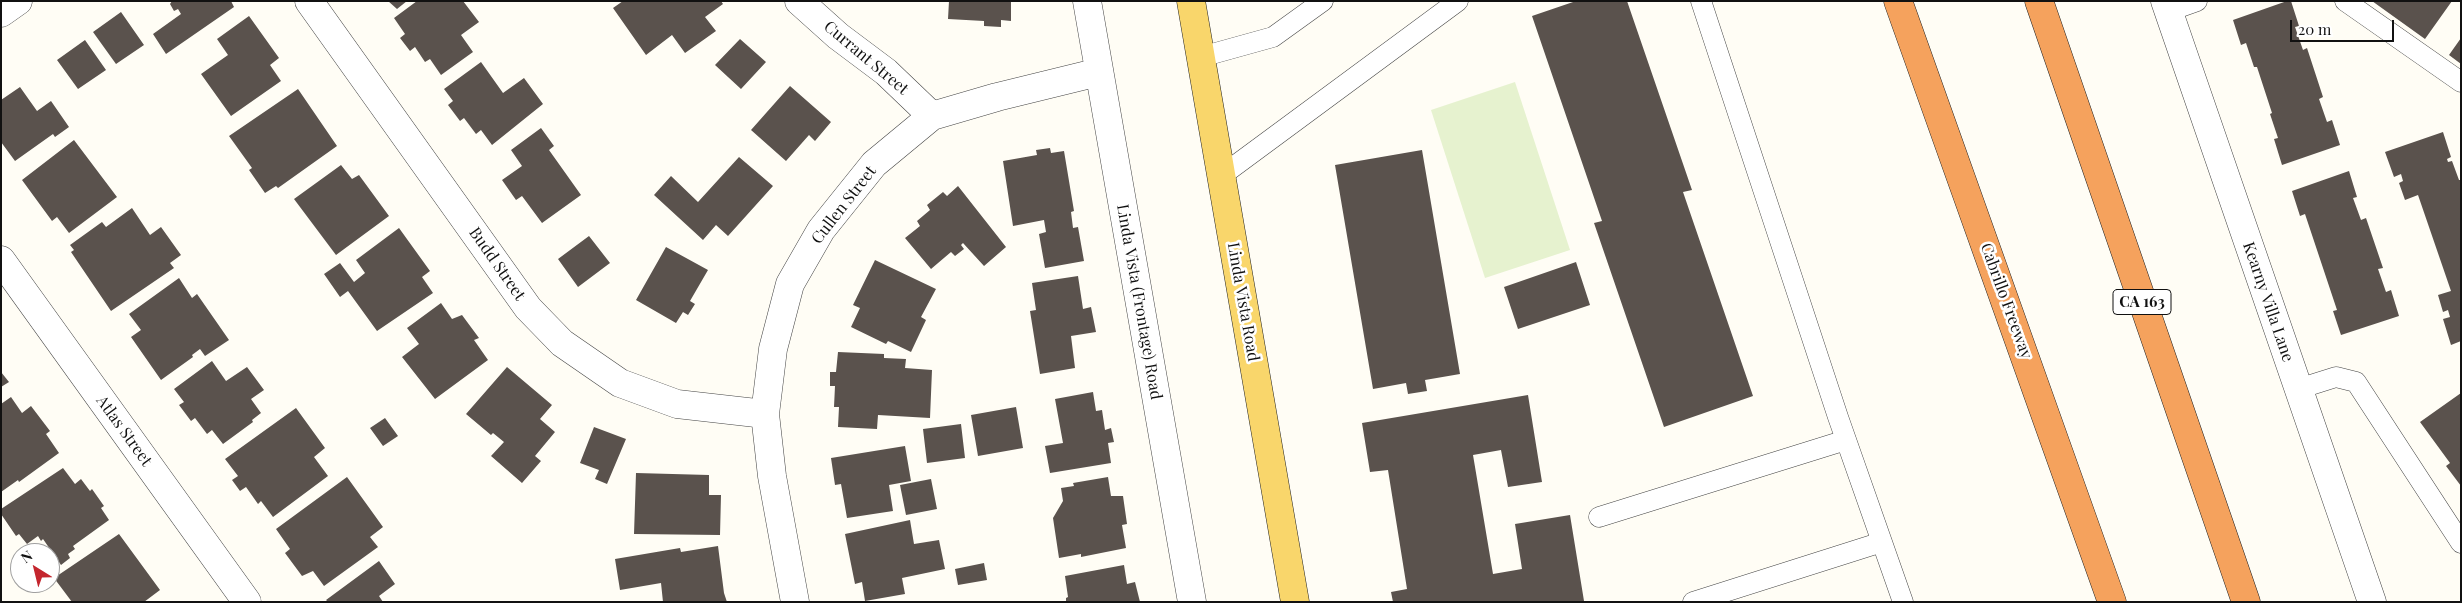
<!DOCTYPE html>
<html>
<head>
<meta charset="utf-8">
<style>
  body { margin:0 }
  #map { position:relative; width:2462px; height:603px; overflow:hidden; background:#fffdf5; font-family:"Playfair Display",serif }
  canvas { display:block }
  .frame { position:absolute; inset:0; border:2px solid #111; pointer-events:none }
  .north { position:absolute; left:10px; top:543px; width:50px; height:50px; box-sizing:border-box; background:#fff; border:1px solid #a0a0a0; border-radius:50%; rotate:324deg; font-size:14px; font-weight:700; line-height:20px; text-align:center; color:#111 }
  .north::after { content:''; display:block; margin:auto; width:18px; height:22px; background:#c4262e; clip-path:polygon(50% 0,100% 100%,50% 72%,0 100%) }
  .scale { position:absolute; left:2290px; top:20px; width:104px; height:22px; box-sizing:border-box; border:2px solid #111; border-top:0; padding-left:6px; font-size:15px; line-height:18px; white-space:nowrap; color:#111; -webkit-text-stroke:4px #fff; paint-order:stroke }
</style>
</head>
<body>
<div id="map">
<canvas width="2462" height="603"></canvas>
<div class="frame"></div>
<div class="north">N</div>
<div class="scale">20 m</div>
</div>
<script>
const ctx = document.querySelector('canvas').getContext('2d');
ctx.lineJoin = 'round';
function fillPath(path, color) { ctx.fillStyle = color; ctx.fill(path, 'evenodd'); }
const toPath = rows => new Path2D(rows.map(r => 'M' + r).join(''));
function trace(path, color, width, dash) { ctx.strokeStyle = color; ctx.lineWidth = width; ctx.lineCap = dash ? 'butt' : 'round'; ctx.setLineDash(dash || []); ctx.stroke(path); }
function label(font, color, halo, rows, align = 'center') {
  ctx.font = font + ' "Playfair Display",serif'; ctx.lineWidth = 5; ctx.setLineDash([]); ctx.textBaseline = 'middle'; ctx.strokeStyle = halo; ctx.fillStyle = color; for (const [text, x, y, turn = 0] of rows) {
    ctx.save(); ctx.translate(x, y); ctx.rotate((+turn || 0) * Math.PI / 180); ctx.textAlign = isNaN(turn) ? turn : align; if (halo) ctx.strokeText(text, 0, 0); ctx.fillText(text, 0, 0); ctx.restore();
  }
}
const pitch = toPath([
  [1515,82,1570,250,1485,278,1431,110]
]);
const building = toPath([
  [172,1,231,1,234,7,166,54,153,34,181,14,178,9,174,11,170,4],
  [388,1,407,1,397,9],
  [417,1,463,1,479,22,461,35,473,52,441,75,430,59,425,62,415,47,410,51,400,38,405,34,394,18],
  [623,1,721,1,723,4,705,17,716,31,685,53,672,35,646,55,613,8],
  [949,1,1011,1,1011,21,1001,20,1001,27,984,26,984,21,948,19],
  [1576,1,1627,1,1692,190,1683,192,1753,396,1664,427,1594,223,1602,221,1532,16],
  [2287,1,2291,1,2299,26,2295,27,2303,50,2307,48,2323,97,2319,99,2327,122,2332,120,2340,145,2282,165,2274,139,2278,138,2270,114,2272,113,2257,67,2254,67,2246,43,2241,45,2233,20],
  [2372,1,2452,1,2425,39],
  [121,12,144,45,116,64,93,32],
  [249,16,279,58,270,65,281,81,231,116,201,74,228,55,217,39],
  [2461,38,2461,64,2449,55],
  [740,39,766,62,741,89,715,65],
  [85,40,106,70,78,89,57,60],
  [481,62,503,93,524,78,543,104,492,145,481,130,476,134,464,118,460,121,448,105,453,101,444,89],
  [790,86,831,122,815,141,809,135,786,161,751,130],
  [20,87,37,111,51,101,69,127,55,137,53,134,15,161,1,142,1,100],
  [298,89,337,146,278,188,276,186,265,193,249,170,252,168,229,136],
  [541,128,554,146,549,150,581,195,542,223,522,196,516,200,502,180,522,166,511,150],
  [2443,132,2451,157,2447,159,2448,162,2452,161,2459,180,2461,180,2461,341,2451,345,2443,319,2450,317,2448,310,2443,312,2438,295,2451,291,2418,195,2405,200,2399,183,2403,181,2401,174,2394,177,2385,152],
  [74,140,117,197,69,233,57,217,52,221,22,180],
  [1050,148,1051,153,1064,151,1074,211,1071,212,1073,228,1078,227,1084,261,1045,268,1039,234,1046,232,1044,220,1013,226,1003,161,1037,155,1036,150],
  [1422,150,1460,374,1425,380,1427,391,1408,394,1406,383,1373,389,1335,165],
  [739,157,773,186,728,236,716,225,703,240,654,195,671,176,698,202],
  [341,165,352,179,359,175,389,216,336,255,294,199],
  [2349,171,2357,197,2353,198,2361,220,2366,218,2383,268,2378,269,2386,292,2391,290,2399,316,2341,335,2333,311,2337,310,2305,214,2300,216,2292,191],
  [958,186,1006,247,984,266,963,243,961,245,964,249,955,256,951,252,931,269,905,238,920,226,917,221,930,210,927,205,943,192,947,196],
  [132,208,150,235,161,227,181,255,170,263,174,268,111,311,71,252,74,250,70,245,102,222,106,227],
  [399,228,430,271,422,277,433,293,377,331,348,291,340,297,324,274,340,263,354,282,365,273,356,260],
  [589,236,610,263,578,287,558,259],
  [666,247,708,270,690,301,695,304,688,315,683,312,676,323,636,300],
  [875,260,936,289,921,317,926,320,911,352,888,341,886,344,851,327,860,308,853,305],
  [1576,262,1590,305,1518,329,1504,287],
  [1078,276,1083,309,1091,307,1096,332,1071,336,1075,368,1040,374,1030,311,1036,310,1032,283],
  [179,278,192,298,197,294,229,340,205,356,200,349,192,355,193,357,161,380,131,337,141,330,129,314],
  [441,303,452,319,462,315,479,338,474,340,488,360,435,399,402,357,419,344,407,328],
  [838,352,884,354,884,358,906,359,905,368,932,370,930,418,878,415,877,429,838,427,839,407,834,407,835,386,830,386,830,372,836,372],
  [212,361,226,381,247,367,264,390,251,399,261,413,252,420,253,422,223,444,212,430,207,434,195,418,191,421,179,405,184,402,174,389],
  [507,367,552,405,540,419,555,432,535,456,541,461,522,483,491,456,504,442,493,433,491,435,466,414],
  [1,372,9,382,1,387],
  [1093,392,1096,411,1102,410,1105,430,1111,428,1114,442,1108,443,1111,463,1050,473,1045,446,1063,443,1055,399],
  [2461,393,2461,486,2446,466,2450,463,2420,422],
  [1528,395,1542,482,1508,487,1501,450,1473,455,1493,574,1522,569,1515,524,1570,515,1584,601,1393,602,1391,592,1407,589,1388,470,1370,472,1362,423],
  [11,397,22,413,31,406,50,431,46,434,59,453,19,482,18,480,1,492,1,404],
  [1016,407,1023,448,978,456,971,415],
  [296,408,325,448,314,457,328,476,273,517,261,501,258,504,246,487,240,491,232,480,238,476,225,459],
  [385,418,398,436,383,446,370,428],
  [961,424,965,458,927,463,923,429],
  [594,427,626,439,607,484,595,479,599,470,580,463],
  [905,446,911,481,889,485,893,511,847,518,841,484,835,485,831,458],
  [63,468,75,484,81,479,90,491,92,489,104,506,101,508,109,520,73,546,75,549,68,554,70,558,61,565,43,539,41,541,38,536,27,544,19,534,16,536,1,514,1,509],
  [636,473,709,475,709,495,721,495,720,535,634,534],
  [347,477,383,527,370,537,378,547,324,586,313,571,302,576,285,553,290,549,276,529],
  [1108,477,1111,496,1123,496,1127,524,1122,525,1126,548,1081,557,1081,554,1059,558,1053,518,1063,501,1061,488,1074,486,1073,483],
  [931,479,937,509,906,515,900,485],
  [910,520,914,544,939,540,945,569,902,578,905,594,865,601,862,582,855,584,845,534],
  [119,534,160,590,144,602,72,602,54,578],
  [718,546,724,593,727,602,663,602,661,583,620,590,615,559,680,548,681,552],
  [379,561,395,584,379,596,383,602,328,602,326,600],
  [984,563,987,580,958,585,955,569],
  [1124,565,1127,584,1135,582,1140,602,1066,602,1066,598,1068,597,1065,576]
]);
const lane = toPath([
  [1701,1,1838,417,1903,602],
  [2345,1,2461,82],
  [2169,11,2197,1],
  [1201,57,1273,37,1323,1],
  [1221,176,1458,1],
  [2298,389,2336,377,2356,382,2461,543],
  [1599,517,1846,440],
  [1693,602,1882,542]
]);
const street = toPath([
  [309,1,528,308,562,343,620,383,677,404,765,414],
  [799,1,838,36,886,72,932,116],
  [1087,1,1192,602],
  [2165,1,2372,602],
  [1,13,18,1],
  [1,260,247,602],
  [795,602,772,476,765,414,773,349,790,284,821,230,874,164,932,116,997,97,1099,72]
]);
const primary = toPath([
  [1191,1,1295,602]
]);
const highway = toPath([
  [1898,1,2112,602],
  [2039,1,2246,602]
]);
const shields = [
  [2142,302,58]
];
const shieldNames = [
  ["CA 163",2142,302]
];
const streetNames = [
  ["Currant Street",866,58,40],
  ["Cullen Street",844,205,-52],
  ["Budd Street",497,264,55],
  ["Cabrillo Freeway",2006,301,70],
  ["Linda Vista (Frontage) Road",1139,302,80],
  ["Linda Vista Road",1243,302,80],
  ["Kearny Villa Lane",2268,302,71],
  ["Atlas Street",124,431,54]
];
fillPath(pitch, '#e6f2cf');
fillPath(building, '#5a524d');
trace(lane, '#444', 21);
trace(street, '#444', 29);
trace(primary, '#222', 29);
trace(highway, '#222', 29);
trace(lane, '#fff', 20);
trace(street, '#fff', 28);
trace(primary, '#f9d66b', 28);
trace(highway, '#f5a25d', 28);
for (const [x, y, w] of shields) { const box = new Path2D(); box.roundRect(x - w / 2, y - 12.5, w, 25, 4); ctx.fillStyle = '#fff'; ctx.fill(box); trace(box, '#111', 1); }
label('bold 15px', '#111', null, shieldNames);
label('16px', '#111', '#fff', streetNames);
</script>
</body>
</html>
